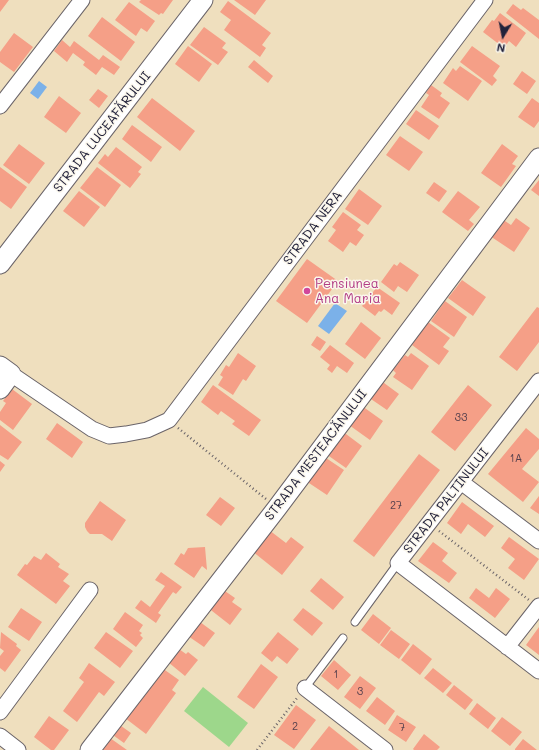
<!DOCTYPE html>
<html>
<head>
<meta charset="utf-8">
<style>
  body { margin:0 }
  #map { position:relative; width:539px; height:750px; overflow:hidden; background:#efdfbe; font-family:Mali,sans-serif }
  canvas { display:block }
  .north { position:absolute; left:483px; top:16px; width:40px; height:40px; -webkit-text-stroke:3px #fbf7ec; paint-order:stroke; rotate:190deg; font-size:11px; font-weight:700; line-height:16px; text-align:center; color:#22223b }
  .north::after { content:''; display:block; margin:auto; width:14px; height:18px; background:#22223b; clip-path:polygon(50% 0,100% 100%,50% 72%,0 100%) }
</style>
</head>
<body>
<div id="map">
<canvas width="539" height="750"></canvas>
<div class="north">N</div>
</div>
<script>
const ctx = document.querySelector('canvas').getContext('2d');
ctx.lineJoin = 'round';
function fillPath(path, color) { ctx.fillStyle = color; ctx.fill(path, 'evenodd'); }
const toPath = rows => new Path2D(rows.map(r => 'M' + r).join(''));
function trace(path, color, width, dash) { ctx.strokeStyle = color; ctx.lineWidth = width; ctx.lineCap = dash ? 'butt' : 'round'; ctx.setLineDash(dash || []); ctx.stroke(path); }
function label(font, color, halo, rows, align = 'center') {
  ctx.font = font + ' Mali,sans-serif'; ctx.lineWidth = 3; ctx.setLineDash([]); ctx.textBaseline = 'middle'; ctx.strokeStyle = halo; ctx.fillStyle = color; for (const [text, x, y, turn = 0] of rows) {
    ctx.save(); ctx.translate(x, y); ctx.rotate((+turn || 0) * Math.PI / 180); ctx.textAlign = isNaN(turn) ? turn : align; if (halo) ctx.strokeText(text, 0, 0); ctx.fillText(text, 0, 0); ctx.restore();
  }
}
const green = toPath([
  [203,687,248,723,229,747,184,711]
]);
const water = toPath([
  [39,81,47,87,38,99,30,93],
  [335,303,347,311,329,334,318,326]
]);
const building = toPath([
  [0,0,9,0,0,12],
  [141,0,173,0,163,14,161,13,159,15,139,2],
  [234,0,266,0,255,15],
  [228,1,271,33,262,45,266,48,260,57,224,30,231,20,220,12],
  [129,2,155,21,147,32,141,28,136,36,115,20],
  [513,4,521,10,523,8,539,20,539,39,506,13],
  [500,13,526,33,516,47,509,41,504,48,483,32,492,20,494,21],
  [102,17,135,42,121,61,88,36],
  [204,27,226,43,222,48,228,52,218,65,190,45],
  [14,33,33,47,14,72,0,62,0,52],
  [62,40,70,47,74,41,99,60,103,55,120,67,114,75,102,67,96,75,83,65,85,62,73,53,67,62,54,51],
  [188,46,212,64,199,82,175,64],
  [472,46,500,66,493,76,497,80,492,86,460,62],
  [254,60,273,76,268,83,248,67],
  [460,66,482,81,468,101,443,83,453,68,456,71],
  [522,71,536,81,527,94,513,84],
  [431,85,442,93,440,96,450,103,439,119,421,107,429,95,426,93],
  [98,89,108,96,99,108,89,100],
  [59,96,81,113,66,133,44,117],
  [152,98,195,131,180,151,137,117],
  [532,98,539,103,539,121,534,128,518,117],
  [416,110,439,126,429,140,406,124],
  [132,125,162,147,151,162,122,139],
  [400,136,423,152,409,171,386,155],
  [19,144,45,163,29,184,3,165],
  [502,144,518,156,512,164,516,166,501,187,481,173],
  [116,147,142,167,138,172,141,174,130,188,98,163,105,154,108,157],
  [0,167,27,187,11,209,0,201],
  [97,167,121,185,105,207,80,188],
  [539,180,539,196,531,190],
  [434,182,447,191,439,202,426,193],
  [359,189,382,206,368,225,345,209],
  [79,191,100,207,84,227,63,211],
  [458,191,480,207,469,220,474,224,468,231,442,212],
  [343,212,361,225,357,230,364,235,356,246,350,242,343,252,328,241,336,230,332,227],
  [516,218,530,228,514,252,490,236,502,219,511,225],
  [307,259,338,281,307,323,276,301],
  [400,262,419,275,407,292,398,286,394,292,381,282,394,264,397,266],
  [462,280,486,297,473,316,448,298],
  [377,287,400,303,392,315,384,309,381,312,379,311,375,316,362,306],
  [445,301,467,317,454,337,431,321],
  [537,307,539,308,539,342,517,371,499,357],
  [361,322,381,338,365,359,345,344],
  [428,322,450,338,443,347,449,351,439,365,412,345],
  [317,336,326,342,320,351,311,345],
  [330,345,354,363,347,373,337,366,332,373,327,369,330,365,320,357],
  [238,353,256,366,246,381,243,379,233,395,218,385,223,377,220,375,226,365,229,367],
  [411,353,429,366,412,390,393,377,396,373,393,370,405,355,408,357],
  [380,380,399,394,387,410,368,397],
  [213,385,261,420,249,436,232,424,235,421,221,411,218,415,201,402],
  [468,385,492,405,455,451,431,432],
  [12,389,32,404,13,430,0,420,0,412,6,403,3,401],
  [362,406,383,421,370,440,349,425],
  [57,423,83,442,72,458,46,439],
  [0,425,22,442,8,460,0,455],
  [526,428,539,439,539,449,522,469,539,482,523,502,488,474],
  [342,431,362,446,346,468,326,454],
  [419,454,440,470,374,557,353,541],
  [323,456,344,470,327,495,306,481],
  [0,461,5,465,0,472],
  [539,496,539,514,530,508],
  [220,497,235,508,221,526,206,515],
  [100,501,126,520,112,541,102,534,90,534,87,531,85,527,85,523],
  [462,502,494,526,485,537,468,524,461,534,447,523],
  [269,530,286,543,291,537,304,547,282,575,252,551],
  [509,537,539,559,524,580,508,568,515,559,501,548],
  [433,542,448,553,442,561,457,573,449,583,418,561],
  [205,547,207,570,202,566,194,578,174,564,181,553,184,555,188,548],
  [46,553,60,564,58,567,69,574,63,581,70,586,56,604,17,575,25,564,27,565,34,556,41,560],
  [161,572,182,587,176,594,173,592,158,613,161,615,156,623,135,608,141,600,150,607,157,597,165,586,155,580],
  [321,578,344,597,333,610,310,591],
  [476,588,489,598,496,588,510,599,495,618,469,598],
  [222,589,235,598,232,602,242,609,230,625,207,607],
  [21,608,42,622,29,641,8,627],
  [303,608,323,623,312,636,293,620],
  [125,612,143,625,139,631,142,633,140,635,143,638,136,647,113,629],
  [373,614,391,628,379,644,361,630],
  [200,622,215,633,204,647,188,636],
  [539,627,539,655,526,645],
  [391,630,410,644,399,659,380,645],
  [1,632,17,644,16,646,21,650,5,672,0,668,0,656,4,651,0,648],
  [106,632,133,651,120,668,94,648],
  [278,632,299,649,287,664,277,656,272,662,261,653],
  [413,644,432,659,420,675,401,660],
  [179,649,186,654,188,652,198,660,185,676,168,662],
  [334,660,351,675,338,690,321,676],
  [89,663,115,682,104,696,99,692,77,722,63,711,84,682,79,678],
  [261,664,278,677,254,709,237,697],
  [162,668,179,680,172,690,176,693,146,734,125,718],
  [433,668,452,683,443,693,424,678],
  [360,676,376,688,360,709,344,697],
  [454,685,473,700,465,710,446,695],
  [377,697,395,711,385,725,366,711],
  [477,703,496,718,488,729,469,714],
  [296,705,316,720,294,749,274,735],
  [397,715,416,727,406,742,388,730],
  [49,716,69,730,54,750,51,750,34,737],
  [502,717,522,732,510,746,491,731],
  [117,723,131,733,124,743,110,733],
  [329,726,359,750,310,750],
  [424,734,440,747,437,750,414,750,413,749],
  [110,738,127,750,101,750],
  [523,739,537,750,515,750,515,749]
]);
const path = toPath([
  [178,428,266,499],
  [439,531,529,600],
  [257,750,297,698]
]);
const service = toPath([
  [355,622,398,563],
  [305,688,343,638]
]);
const minor = toPath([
  [0,106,82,0],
  [11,374,92,429,109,436,126,434,147,430,169,420,485,0],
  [539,381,398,563,539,671],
  [461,482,539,541],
  [507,647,539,606],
  [305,688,385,750],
  [0,712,90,590],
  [0,736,18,750]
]);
const tertiary = toPath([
  [0,264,203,0],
  [0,366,11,374,0,389],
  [90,750,277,508,539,158]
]);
const markers = [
  [307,291,4,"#d1479c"]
];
const numberNames = [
  ["33",461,418],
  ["1A",516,459],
  ["27",396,506],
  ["1",336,675],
  ["3",360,692],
  ["2",295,727],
  ["7",402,728]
];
const streetNames = [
  ["STRADA LUCEAFĂRULUI",102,132,-52],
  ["STRADA NERA",313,228,-53],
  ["STRADA MESTEACĂNULUI",316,455,-53],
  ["STRADA PALTINULUI",446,501,-52]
];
const hotelNames = [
  ["Pensiunea",315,284],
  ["Ana Maria",315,299]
];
fillPath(green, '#9dd78b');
fillPath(water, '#7bb1e9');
fillPath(building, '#f59f87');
trace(service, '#6a6469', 9);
trace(minor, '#6a6469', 17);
trace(tertiary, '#6a6469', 21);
trace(path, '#6a6469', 2.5, [1, 3]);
trace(service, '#fff', 7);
trace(minor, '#fff', 15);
trace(tertiary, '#fff', 19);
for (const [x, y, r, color] of markers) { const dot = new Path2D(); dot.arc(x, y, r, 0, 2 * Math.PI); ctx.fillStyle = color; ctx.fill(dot); trace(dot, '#fbf7ec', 1.5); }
label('11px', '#57414e', null, numberNames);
label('13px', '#22223b', '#fbf7ec', streetNames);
label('13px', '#b23c85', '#fbf7ec', hotelNames, 'left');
</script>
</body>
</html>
